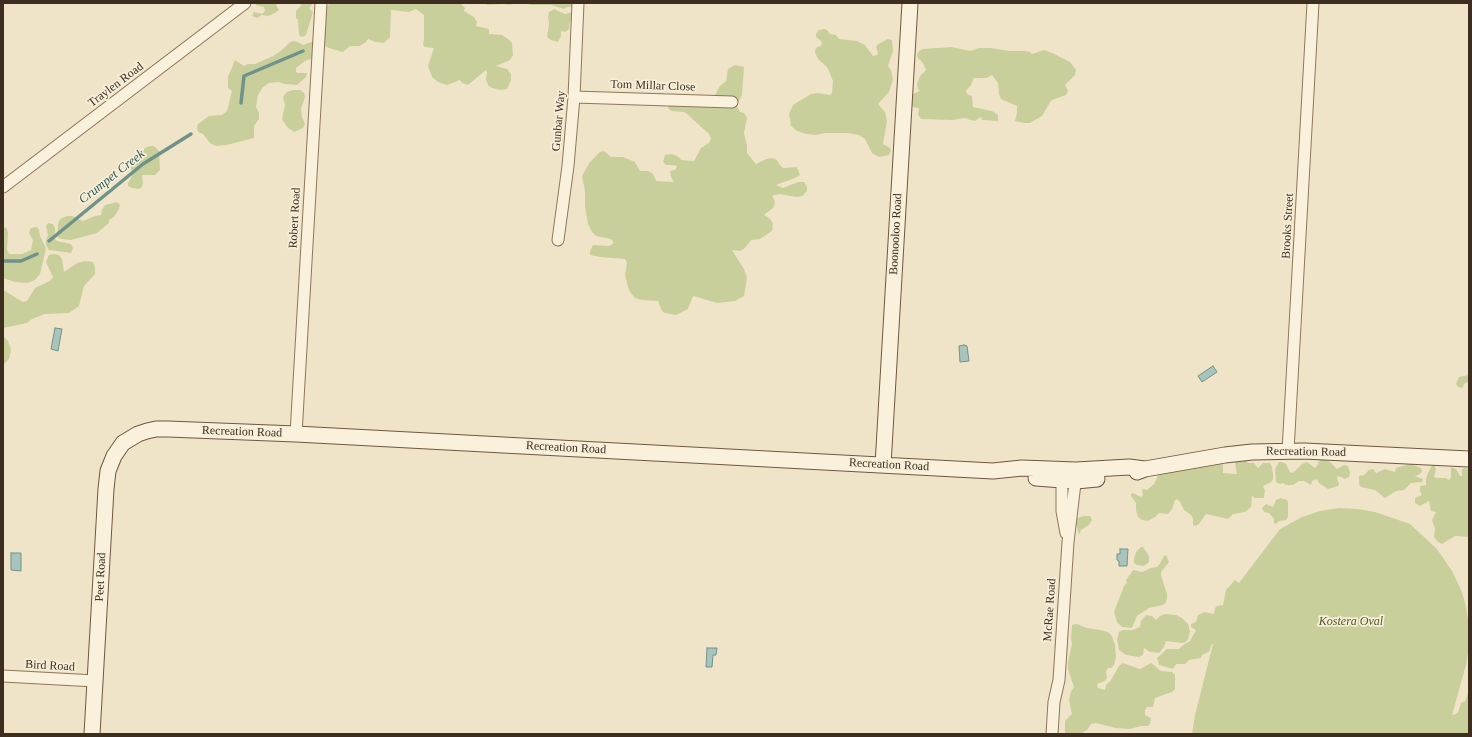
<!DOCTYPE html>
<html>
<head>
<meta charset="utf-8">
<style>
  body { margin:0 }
  #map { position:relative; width:1472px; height:737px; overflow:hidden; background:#f0e4c8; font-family:Georgia,serif }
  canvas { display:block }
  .frame { position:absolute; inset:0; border:4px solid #3d2e20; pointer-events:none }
</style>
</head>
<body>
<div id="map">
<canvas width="1472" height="737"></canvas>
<div class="frame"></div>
</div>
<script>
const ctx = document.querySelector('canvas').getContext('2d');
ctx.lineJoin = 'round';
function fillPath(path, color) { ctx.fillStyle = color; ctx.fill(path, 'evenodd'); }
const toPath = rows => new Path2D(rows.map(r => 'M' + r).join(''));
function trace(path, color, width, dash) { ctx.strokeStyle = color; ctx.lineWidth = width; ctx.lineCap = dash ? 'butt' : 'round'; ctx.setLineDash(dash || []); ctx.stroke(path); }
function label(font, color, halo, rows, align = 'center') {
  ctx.font = font + ' Georgia,serif'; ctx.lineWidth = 3.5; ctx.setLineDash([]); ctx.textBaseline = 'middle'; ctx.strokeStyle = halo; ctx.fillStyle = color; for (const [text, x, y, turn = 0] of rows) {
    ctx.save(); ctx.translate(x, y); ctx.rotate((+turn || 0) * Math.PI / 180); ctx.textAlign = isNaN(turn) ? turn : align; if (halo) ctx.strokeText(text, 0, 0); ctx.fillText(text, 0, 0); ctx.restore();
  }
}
const green = toPath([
  [256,3,280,3,276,5,279,10,275,13,268,16,262,15,257,18,252,16,254,12,262,14,265,11,264,7,256,5],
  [302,3,313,3,309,8,313,12,306,35,302,37,299,35,298,20,296,18,296,11,300,7],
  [330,3,460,3,465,8,464,11,474,17,477,22,476,26,489,29,489,34,502,35,508,39,512,43,513,55,510,60,496,66,507,69,511,74,511,80,509,85,507,89,500,90,492,88,488,85,486,80,487,72,486,70,468,85,462,83,460,80,447,85,438,82,432,77,428,66,434,48,425,47,423,45,424,39,424,15,416,9,409,12,391,10,390,37,384,43,375,42,368,39,366,42,360,46,350,46,343,52,329,48,322,45,323,12],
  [484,3,518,3,509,5,503,4,488,5],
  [522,3,578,3,578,7,568,7,564,9,551,5,531,5],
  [554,9,565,14,573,12,573,18,570,21,569,29,565,32,561,31,561,36,558,42,551,40,547,37,549,24,548,16,549,12],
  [824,29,827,30,830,34,836,35,839,39,857,41,865,45,873,56,877,55,878,53,876,47,878,44,888,39,892,40,893,51,888,66,891,70,893,80,889,92,878,104,885,112,887,121,883,144,890,148,891,151,889,155,879,157,872,153,865,139,859,135,847,133,825,133,816,135,806,134,797,131,791,126,789,114,793,105,811,94,818,93,830,95,832,93,833,81,828,69,826,66,819,60,815,53,815,50,817,47,821,46,822,42,816,37,816,34,819,30],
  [319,39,318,56,305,61,296,68,296,72,298,73,307,73,306,77,297,85,285,84,278,82,269,83,263,87,258,95,256,107,259,113,259,119,254,126,254,138,227,145,216,146,210,143,203,134,198,132,197,127,198,124,209,116,222,115,227,111,232,91,228,88,228,77,235,60,244,66,248,64,255,64,273,56,282,50,289,43,293,41,298,42,303,45],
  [952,47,970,51,979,48,990,48,1010,51,1025,51,1030,52,1032,54,1044,50,1052,53,1070,62,1076,70,1075,75,1065,85,1068,91,1066,95,1052,100,1049,104,1042,116,1030,123,1024,123,1015,121,1017,113,1017,106,1001,99,999,94,998,83,992,75,987,78,974,78,971,85,966,91,967,94,972,96,973,107,992,111,998,115,998,121,982,120,981,117,975,121,970,120,965,118,952,120,921,119,918,115,919,108,912,107,908,105,910,95,920,91,918,89,917,84,920,76,926,70,923,63,918,58,917,55,919,51,923,49],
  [735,65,744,67,742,95,739,101,736,104,740,112,744,113,747,118,744,133,747,146,747,153,756,164,766,159,772,158,777,160,780,165,783,168,797,167,800,175,795,178,776,185,783,188,798,182,804,182,807,187,807,191,802,196,797,197,779,194,772,196,775,201,774,207,764,215,769,218,773,223,772,231,760,239,751,240,745,248,740,251,732,250,744,269,747,278,744,296,735,301,717,303,693,296,688,309,676,315,665,313,662,311,658,301,642,300,635,298,630,292,628,287,625,275,627,263,625,259,600,257,590,255,590,251,593,245,609,246,614,243,611,239,596,236,592,232,588,224,585,207,585,191,582,176,590,162,600,152,604,151,611,157,623,157,635,162,640,171,648,171,653,174,656,181,674,182,671,177,670,171,675,170,677,166,671,165,666,165,663,162,665,155,672,154,679,157,681,160,694,161,701,148,709,143,711,139,709,134,687,114,684,112,671,111,668,108,669,104,714,97,720,86,726,81,728,69],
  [293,90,300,90,304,93,305,97,301,109,302,117,305,124,303,128,294,132,287,127,282,119,285,105,283,97,287,92],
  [150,146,154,146,159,151,160,170,155,175,142,175,143,183,142,187,139,189,132,188,128,186,128,183,132,176,133,172,130,169,134,159,138,159,145,148],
  [117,202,120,205,119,209,114,217,109,220,109,223,97,233,71,240,61,239,57,237,58,224,60,219,67,216,72,216,83,221,95,216,101,215,102,210,105,205],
  [48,223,53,224,55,228,55,239,57,241,71,244,73,248,71,253,49,250,46,245,46,240,48,235,46,226],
  [3,226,7,229,8,233,7,250,9,254,22,254,31,250,33,240,29,233,31,228,37,227,39,230,40,236,46,248,40,274,35,280,27,283,15,282,3,278],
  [54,254,59,255,62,259,64,272,77,263,85,261,93,262,95,267,95,274,84,286,79,306,69,313,45,314,32,319,27,323,3,328,3,290,23,302,27,301,35,288,50,281,53,277,46,262,49,255],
  [3,336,8,341,11,350,9,359,3,365],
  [1469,375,1469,382,1465,383,1462,388,1458,387,1456,384,1459,377],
  [1245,459,1248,463,1254,463,1258,468,1263,463,1270,463,1272,467,1273,474,1273,479,1271,482,1263,486,1265,490,1264,498,1255,498,1252,496,1251,507,1245,512,1233,514,1228,519,1206,514,1199,524,1195,526,1193,525,1193,518,1191,515,1184,510,1180,502,1177,499,1175,500,1172,509,1168,514,1159,513,1155,517,1148,521,1142,520,1138,517,1136,510,1136,503,1131,496,1131,494,1133,493,1141,497,1143,495,1142,491,1143,489,1147,490,1154,484,1161,469,1221,460,1223,465,1223,473,1237,474,1235,463,1236,460],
  [1322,459,1325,459,1331,463,1337,469,1344,465,1348,466,1350,473,1349,477,1345,479,1338,476,1337,478,1339,484,1338,486,1328,489,1319,483,1317,479,1312,481,1311,485,1304,481,1299,481,1293,485,1286,485,1283,483,1280,484,1276,482,1275,469,1279,462,1282,462,1286,464,1290,472,1293,473,1302,464,1307,462,1315,468,1317,466,1319,461],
  [1411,464,1421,468,1422,472,1418,475,1415,476,1423,479,1422,482,1411,483,1404,490,1396,491,1385,498,1375,490,1361,487,1359,484,1359,476,1364,475,1369,470,1373,469,1376,473,1385,469,1395,472,1396,468,1399,467],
  [1434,464,1436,469,1434,477,1437,478,1446,478,1449,480,1451,477,1451,467,1456,469,1460,476,1462,476,1462,469,1465,468,1469,469,1469,537,1455,536,1442,544,1438,542,1434,537,1435,529,1432,520,1436,512,1431,511,1429,501,1420,506,1415,503,1415,498,1422,495,1420,491,1420,486,1426,485,1426,479,1428,473,1431,467],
  [1281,498,1287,500,1288,502,1288,517,1286,520,1279,521,1276,524,1274,523,1274,519,1269,513,1264,512,1262,508,1266,504,1273,507,1276,500],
  [1339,508,1358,509,1375,512,1410,524,1437,549,1452,571,1462,592,1466,607,1469,626,1469,647,1466,665,1452,715,1456,714,1458,712,1461,703,1465,701,1469,691,1469,734,1192,734,1195,715,1213,644,1212,644,1209,652,1202,655,1201,658,1189,660,1185,664,1176,664,1173,669,1159,665,1157,658,1167,649,1179,649,1183,645,1190,641,1196,630,1191,627,1191,624,1196,622,1198,615,1204,612,1214,614,1215,608,1217,606,1223,605,1226,590,1235,580,1239,583,1280,529,1302,517,1320,511],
  [1083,516,1090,516,1092,520,1089,525,1081,530,1079,535,1075,519],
  [1141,547,1143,547,1149,556,1149,562,1144,566,1137,565,1134,563,1134,559,1136,552],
  [1166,555,1169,562,1161,572,1161,575,1167,594,1167,598,1166,602,1163,605,1149,608,1137,616,1132,628,1122,627,1117,622,1114,612,1124,586,1127,583,1126,580,1133,570,1142,572,1151,568,1157,567,1159,565,1164,556],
  [1165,614,1176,615,1182,618,1188,624,1190,632,1188,639,1186,642,1182,643,1166,641,1164,647,1159,653,1150,652,1144,648,1143,655,1139,657,1126,655,1119,650,1117,639,1119,632,1123,630,1132,630,1140,627,1141,621,1146,615,1152,616,1156,620,1160,616],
  [1077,624,1087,628,1100,630,1108,632,1112,636,1115,645,1116,657,1114,665,1111,668,1108,668,1106,671,1107,678,1105,681,1097,684,1098,688,1105,690,1106,685,1111,680,1119,666,1123,663,1140,669,1151,663,1161,671,1172,672,1175,675,1175,689,1172,692,1155,698,1153,707,1147,707,1145,710,1145,715,1151,718,1150,724,1148,726,1141,726,1130,729,1116,728,1096,723,1091,724,1087,730,1082,733,1065,734,1065,721,1072,714,1069,700,1071,692,1074,687,1068,669,1068,662,1072,644,1071,638,1072,625]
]);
const water = toPath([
  [55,328,62,329,58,351,51,349,55,328],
  [964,345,967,346,969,361,960,362,959,346,964,345],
  [1213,366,1217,372,1202,382,1198,376,1213,366],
  [1120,549,1128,549,1127,566,1119,566,1119,561,1117,560,1117,554,1120,554,1120,549],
  [11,553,21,553,21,571,11,570,11,553],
  [707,648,717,648,716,655,713,655,712,667,706,667,707,648]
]);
const stream = toPath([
  [241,103,244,76,303,51],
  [49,241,143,164,191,134],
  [3,261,21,261,37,254]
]);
const street = toPath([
  [574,97,732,102],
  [3,187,245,3],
  [558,240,568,166,574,97,578,3],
  [296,434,321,3],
  [1288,451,1313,3],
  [1062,473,1062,511,1066,533],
  [3,676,95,681],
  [1052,734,1054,702,1059,680,1068,542,1076,475]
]);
const secondary = toPath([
  [883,465,910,3],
  [1137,472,1145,469,1225,455,1252,452,1304,451,1469,459],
  [1036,478,1076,481,1097,479],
  [92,734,106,489,108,471,114,456,123,443,138,434,147,431,156,429,168,429,296,434,993,471,1022,468,1076,470,1129,467,1145,469]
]);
const streetNames = [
  ["Traylen Road",116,85,-37],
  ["Tom Millar Close",653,86,2],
  ["Gunbar Way",559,121,-85],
  ["Robert Road",295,218,-87],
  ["Brooks Street",1288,226,-87],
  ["Boonooloo Road",896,234,-87],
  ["Recreation Road",242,432,2],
  ["Recreation Road",566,448,3],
  ["Recreation Road",1306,452,1],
  ["Recreation Road",889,465,3],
  ["Peet Road",101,577,-87],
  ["McRae Road",1050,610,-86],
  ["Bird Road",50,666,3]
];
const parkNames = [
  ["Kostera Oval",1351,622]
];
const waterNames = [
  ["Crumpet Creek",112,177,-38]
];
fillPath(green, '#c9cf9b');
fillPath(water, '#a9c4bc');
trace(water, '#6f938a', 1);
trace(stream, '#6f938a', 3.5);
trace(street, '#8d765c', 13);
trace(secondary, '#6f573f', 17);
trace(street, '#faf1dc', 11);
trace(secondary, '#faf1dc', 15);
label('12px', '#3d2e20', '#f7eed8', streetNames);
label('italic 12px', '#4d5a26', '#f7eed8', parkNames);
label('italic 13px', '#2f5d5a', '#f7eed8', waterNames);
</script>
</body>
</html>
